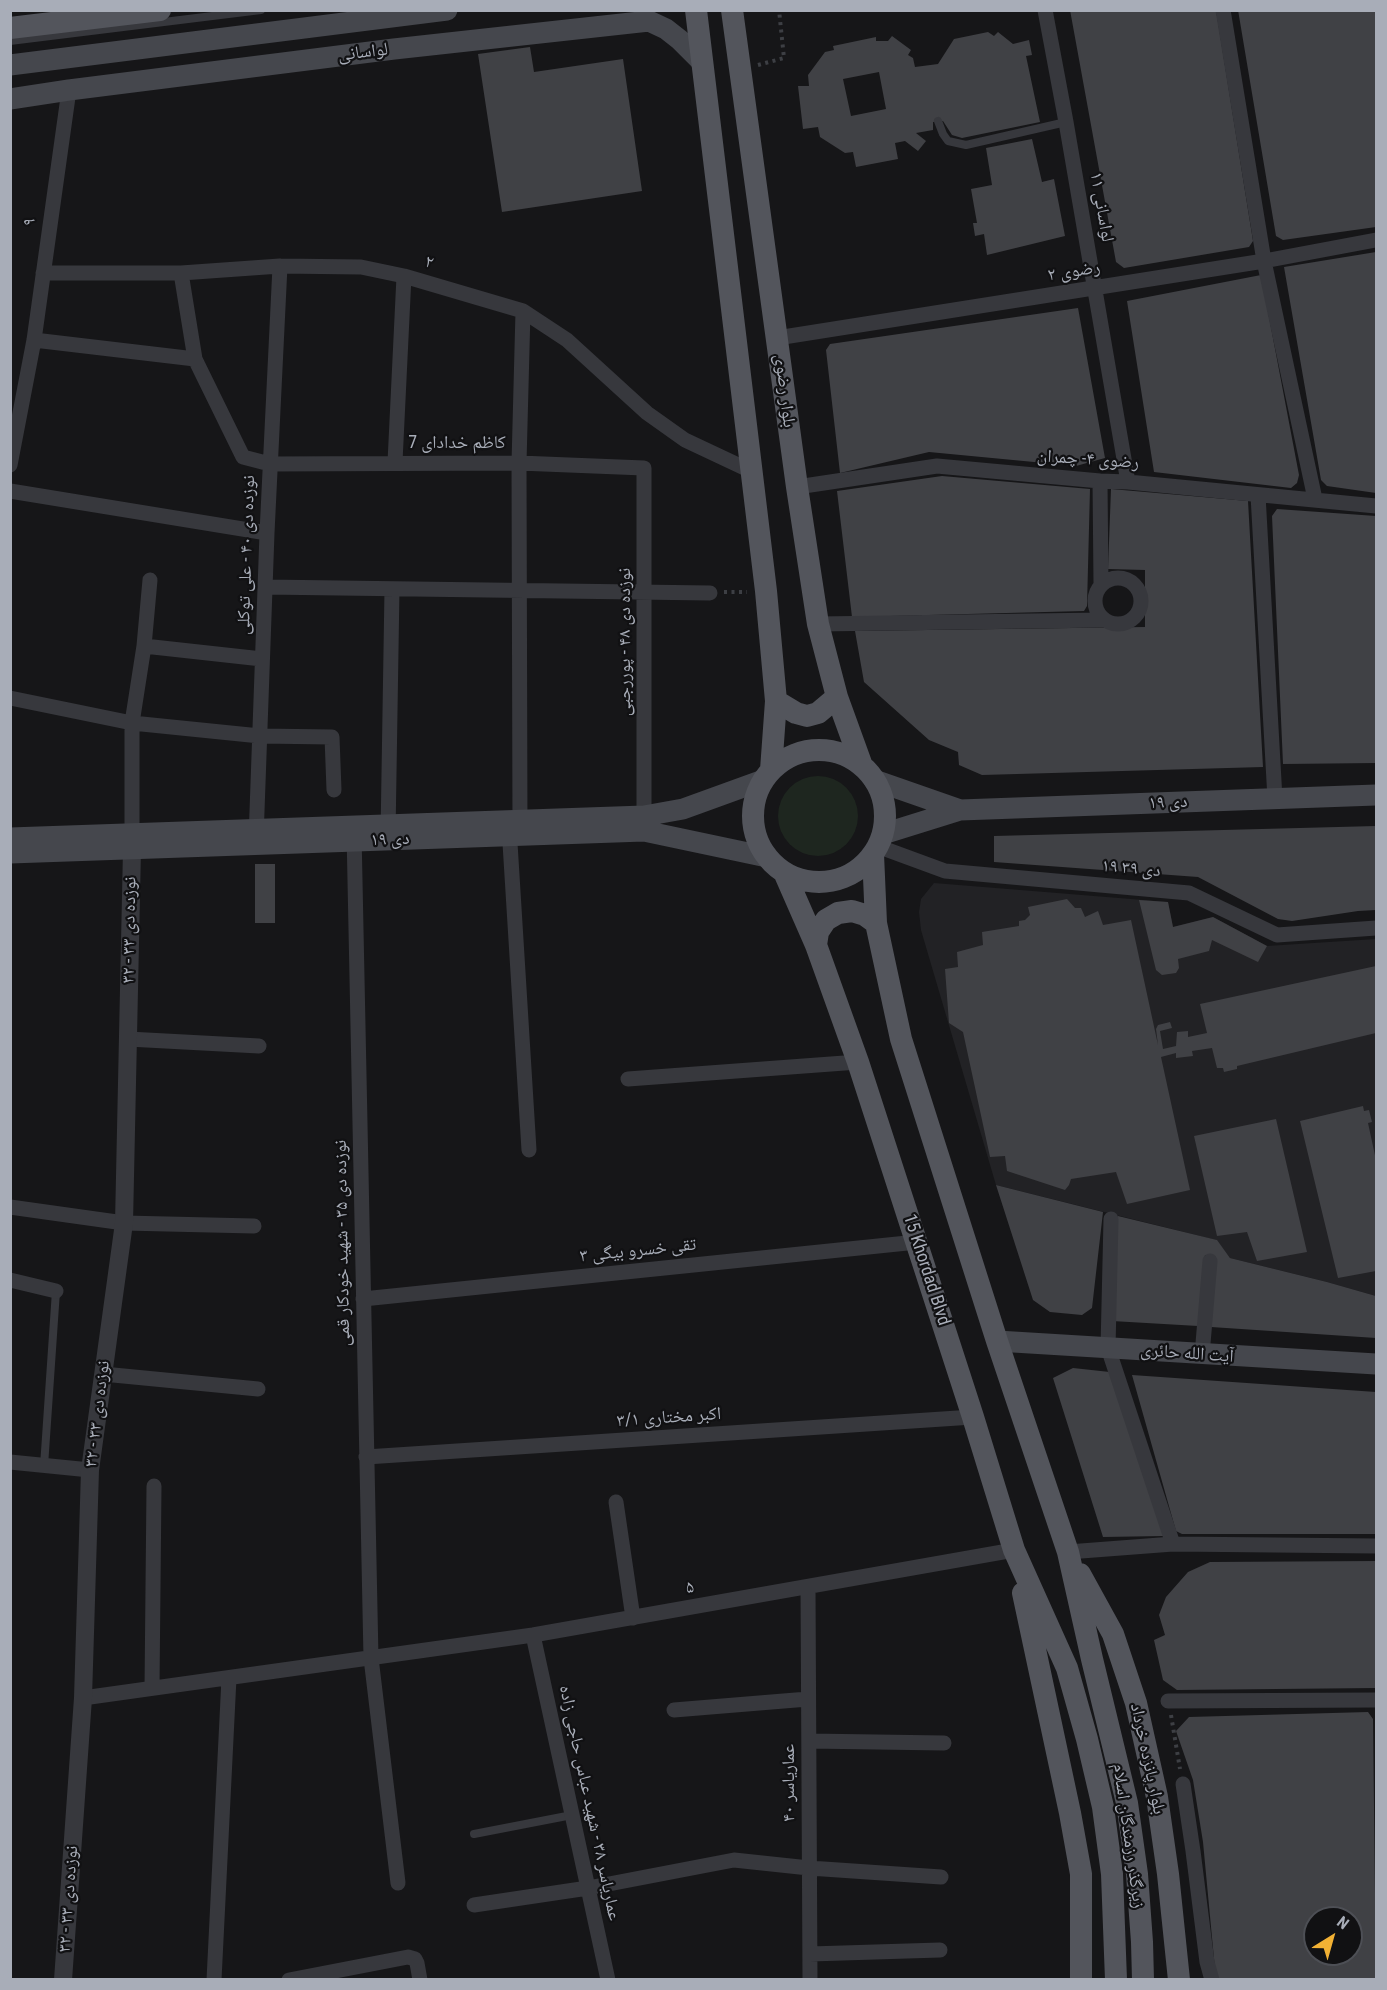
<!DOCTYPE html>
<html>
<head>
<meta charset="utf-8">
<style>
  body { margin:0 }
  #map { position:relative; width:1387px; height:1990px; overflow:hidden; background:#161618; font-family:"Roboto Condensed",sans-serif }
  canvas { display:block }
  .frame { position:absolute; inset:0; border:12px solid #a8adb8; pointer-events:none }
  .north { position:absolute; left:1303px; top:1906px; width:60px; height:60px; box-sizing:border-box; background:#111113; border:2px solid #4d4f55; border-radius:50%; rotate:37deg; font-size:16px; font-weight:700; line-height:24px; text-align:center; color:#a8adb8 }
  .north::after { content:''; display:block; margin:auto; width:21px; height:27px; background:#f2b134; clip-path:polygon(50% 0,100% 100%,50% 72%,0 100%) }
</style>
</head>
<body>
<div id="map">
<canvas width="1387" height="1990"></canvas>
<div class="frame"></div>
<div class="north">N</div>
</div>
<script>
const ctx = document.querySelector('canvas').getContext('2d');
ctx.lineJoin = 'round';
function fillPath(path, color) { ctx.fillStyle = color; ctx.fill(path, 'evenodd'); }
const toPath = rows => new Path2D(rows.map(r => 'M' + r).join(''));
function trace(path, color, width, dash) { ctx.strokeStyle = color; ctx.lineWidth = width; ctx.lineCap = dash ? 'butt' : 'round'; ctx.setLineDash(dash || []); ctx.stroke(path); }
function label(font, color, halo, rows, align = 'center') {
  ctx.font = font + ' "Roboto Condensed","Noto Naskh Arabic",sans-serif'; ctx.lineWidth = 4.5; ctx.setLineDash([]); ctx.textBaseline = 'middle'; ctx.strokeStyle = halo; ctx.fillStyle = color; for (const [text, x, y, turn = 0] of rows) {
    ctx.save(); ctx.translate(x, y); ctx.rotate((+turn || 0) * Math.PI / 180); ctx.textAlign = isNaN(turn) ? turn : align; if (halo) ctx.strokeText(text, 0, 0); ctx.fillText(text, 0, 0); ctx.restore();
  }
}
const built = toPath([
  [934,883,1168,902,1173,927,1213,917,1267,946,1376,939,1376,1296,1327,1282,1230,1258,1216,1240,996,1185,921,930,919,912,921,899]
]);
const green = toPath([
  '778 816a40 40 0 1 1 80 0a40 40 0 1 1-80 0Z'
]);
const building = toPath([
  [1070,10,1216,10,1253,241,1249,247,1124,268,1116,262],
  [1238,10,1376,10,1376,227,1283,240,1276,236],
  [988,32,994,36,998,32,1013,44,1029,40,1032,55,1026,56,1040,122,962,138,952,135,943,121,933,122,933,130,916,133,926,141,918,151,905,141,895,143,898,159,856,167,853,152,845,153,820,137,818,127,803,129,798,86,809,86,808,75,825,52,834,50,833,46,876,37,876,41,888,41,892,36,911,50,908,55,913,58,915,67,938,64,954,39],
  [879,72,886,109,851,116,843,79],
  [530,47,534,72,623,59,642,191,502,212,478,54],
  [1032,139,1042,182,1054,179,1065,236,987,255,984,234,975,236,973,223,977,223,971,189,992,185,986,148],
  [1376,252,1376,493,1327,486,1321,480,1284,267],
  [1261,275,1299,475,1297,483,1291,488,1154,472,1127,301],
  [1078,308,1105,458,1076,466,929,452,840,473,826,350,830,344],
  [942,476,1090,489,1087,606,1084,611,852,617,837,491],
  [1111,489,1248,501,1263,767,982,775,959,765,958,752,929,740,864,682,855,631,1145,627,1145,570,1108,569],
  [1277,509,1376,516,1376,763,1283,764,1272,516],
  [1376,826,1376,910,1358,911,1292,921,1278,919,1198,877,994,862,994,836],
  [255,864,275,864,275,923,255,923],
  [1067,899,1075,908,1081,908,1085,917,1098,911,1103,925,1131,920,1158,1045,1156,1029,1158,1025,1170,1022,1172,1028,1160,1031,1163,1049,1176,1046,1177,1032,1188,1031,1188,1037,1207,1033,1200,1004,1376,966,1376,1033,1237,1066,1237,1069,1224,1072,1223,1068,1217,1068,1212,1048,1192,1051,1193,1056,1176,1058,1176,1053,1161,1057,1190,1190,1127,1204,1116,1172,1071,1179,1069,1185,1065,1190,1007,1171,1005,1156,990,1157,963,1032,949,1023,945,969,958,967,957,952,983,945,982,932,1019,926,1019,921,1025,920,1030,915,1028,907],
  [1139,900,1168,902,1173,927,1213,917,1267,946,1258,962,1212,940,1209,951,1178,959,1179,968,1176,973,1162,975,1156,970],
  [1363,1106,1364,1111,1369,1110,1372,1122,1368,1123,1376,1160,1376,1271,1338,1278,1300,1121],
  [1276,1119,1307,1252,1257,1261,1247,1232,1217,1236,1194,1136],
  [996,1185,1103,1212,1092,1308,1082,1315,1050,1312,1033,1300],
  [1118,1216,1217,1240,1230,1258,1327,1282,1376,1296,1376,1338,1211,1327,1215,1256,1205,1255,1198,1326,1112,1321],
  [1073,1368,1119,1373,1164,1536,1103,1537,1053,1378],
  [1132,1375,1376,1392,1376,1534,1182,1534,1176,1531],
  [1376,1561,1376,1688,1177,1690,1163,1680,1154,1640,1165,1635,1159,1615,1166,1597,1188,1572,1210,1562],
  [1368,1712,1373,1719,1376,1980,1216,1980,1203,1842,1193,1780,1176,1731,1189,1717],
  [1315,1918,1351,1918,1351,1954,1315,1954]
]);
const path = toPath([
  [758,65,784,58,779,10],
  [724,592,747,592],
  [1171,1715,1180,1769]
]);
const service = toPath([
  [10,41,261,10],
  [938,121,943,134,948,141,966,145,1066,122],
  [44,1466,56,1291],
  [474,1834,572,1815]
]);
const minor = toPath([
  [1045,10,1066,122,1128,482],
  [1223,10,1264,261,1315,499],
  [43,273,181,273,280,266,361,267,404,276,523,311,567,340,647,413,685,440,753,472],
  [181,273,195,359,243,457,270,464,519,463,644,468,644,816],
  [777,338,1264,261,1376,240],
  [34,340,195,359],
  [395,462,404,276],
  [10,465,34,340,69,90],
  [1100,481,1101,584],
  [797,487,937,466,1100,481,1128,482,1376,506],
  [10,491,267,533],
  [1258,495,1275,799],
  '1095 601a23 23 0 1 1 46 0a23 23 0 1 1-46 0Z',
  [265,587,710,593],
  [818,624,1103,620],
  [144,646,262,659],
  [10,698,132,723,260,736,332,737,334,790],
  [509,827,529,1150],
  [520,830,519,463,523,311],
  [354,832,371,1658,398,1883],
  [388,835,392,589],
  [256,839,267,533,280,266],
  [132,843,132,723,144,646,150,580],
  [877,846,945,871,1189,893,1277,935,1376,928],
  [128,1039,259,1046],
  [628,1079,858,1062],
  [10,1207,124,1223,254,1226],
  [1111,1219,1108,1348,1173,1544],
  [10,1280,56,1291],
  [363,1299,917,1242],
  [1202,1355,1210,1261],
  [103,1374,258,1389],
  [366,1457,973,1417],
  [10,1462,90,1470],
  [616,1502,633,1618],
  [1068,1552,1173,1544,1376,1546],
  [808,1587,810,1980],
  [533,1635,608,1980],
  [152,1688,154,1486],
  [83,1698,533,1635,1014,1550],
  [1168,1701,1376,1700],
  [674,1710,808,1699],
  [809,1741,944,1743],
  [1183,1784,1193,1851,1207,1962,1212,1980],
  [474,1905,588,1888,734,1860,809,1868,941,1877],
  [810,1954,940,1950],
  [214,1980,229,1678],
  [289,1980,408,1957,415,1959,417,1963,420,1980]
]);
const tertiary = toPath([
  [63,1980,83,1698,90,1470,124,1223,132,849]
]);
const secondary = toPath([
  [10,65,447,10],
  [10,99,69,90,394,49,649,21,666,29,680,40,702,62],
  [874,780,960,810],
  [883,834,960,810,1376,795],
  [10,838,644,816,683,809,763,780],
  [10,853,644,831,767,857],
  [997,1341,1376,1364]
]);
const primary = toPath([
  [696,10,766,591,776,701,771,770],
  [732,10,797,487,818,624,837,697,862,766],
  [10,28,160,10],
  [776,701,796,713,807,716,818,713,837,697],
  '753 816a66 66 0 1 1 132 0a66 66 0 1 1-132 0Z',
  [873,854,876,923,901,1039,997,1341,1068,1552,1092,1659,1127,1803,1137,1874,1142,1942,1143,1980],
  [784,872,816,945,858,1062,973,1417,1014,1550,1067,1668,1087,1739,1103,1807,1112,1874,1116,1980],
  [816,945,818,932,826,920,838,913,852,911,865,915,876,923],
  [1080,1574,1113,1634,1136,1703,1157,1797,1168,1874,1179,1980],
  [1023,1593,1070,1813,1081,1874,1081,1980]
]);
const streetNames = [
  ["لواسانی",363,53,-7],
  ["لواسانی ۱۱",1101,207,80],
  ["۹",30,222,-82],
  ["۲",429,263,17],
  ["رضوی ۲",1074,272,-9],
  ["بلوار رضوی",784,391,83],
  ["7 کاظم خدادای",457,443],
  ["رضوی ۴- چمران",1088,460,4],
  ["نوزده دی ۴۰ - علی توکلی",247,555,-88],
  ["نوزده دی ۴۸ - پوررجبی",625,642,-90],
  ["۱۹ دی",1168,803,-2],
  ["۱۹ دی",390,840,-2],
  ["۱۹ دی ۳۹",1131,869,5],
  ["۳۲ - نوزده دی ۳۳",130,930,-89],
  ["نوزده دی ۳۵ - شهید خودکار قمی",343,1243,-91],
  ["۳ تقی خسرو بیگی",638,1251,-6],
  ["15 Khordad Blvd",926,1270,72],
  ["آیت الله حائری",1187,1354,4],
  ["۳۲ - نوزده دی ۳۳",98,1414,-83],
  ["۳/۱ اکبر مختاری",669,1418,-4],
  ["۵",690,1588,-10],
  ["بلوار پانزده خرداد",1147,1759,78],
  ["عماریاسر ۴۰",789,1783,-90],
  ["عماریاسر ۳۸ - شهید عباس حاجی زاده",589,1803,78],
  ["زیرگذر رزمندگان اسلام",1128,1836,82],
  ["۳۲ - نوزده دی ۳۳",69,1899,-86]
];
fillPath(built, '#222225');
fillPath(green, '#1e261f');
fillPath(building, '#404145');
trace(path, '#3d3f44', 4, [3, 4.5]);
trace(service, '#37383d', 8);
trace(minor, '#37383d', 15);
trace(tertiary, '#37383d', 18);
trace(secondary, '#45474d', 21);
trace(primary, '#53555c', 22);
label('18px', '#a8adb8', '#111113', streetNames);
</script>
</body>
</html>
